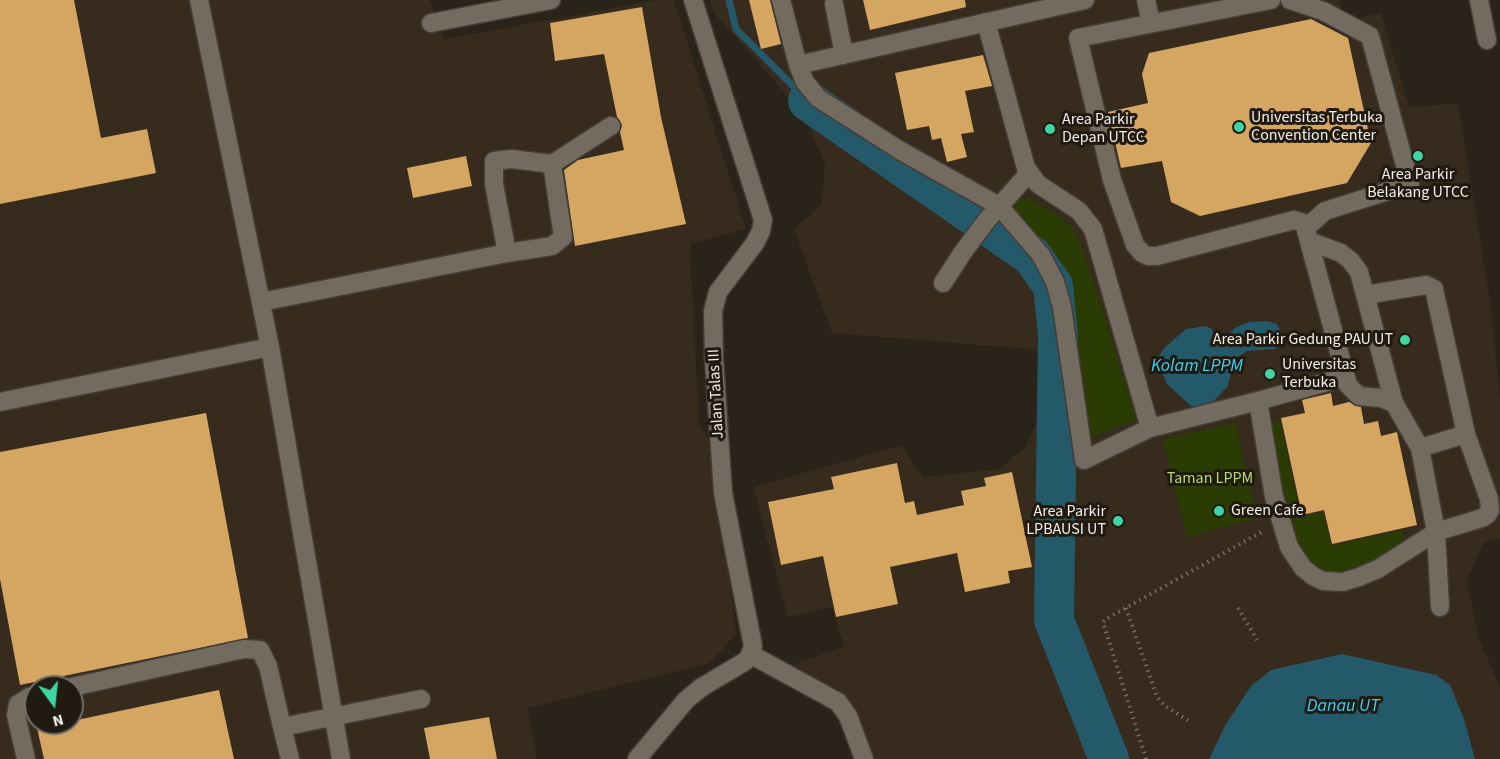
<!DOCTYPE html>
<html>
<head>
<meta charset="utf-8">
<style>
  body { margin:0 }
  #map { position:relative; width:1500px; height:759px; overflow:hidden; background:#2a231a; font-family:"Source Sans 3",sans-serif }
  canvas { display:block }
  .north { position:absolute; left:24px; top:675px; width:60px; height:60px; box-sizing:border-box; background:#201a11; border:2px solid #746e67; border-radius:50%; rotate:165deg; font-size:16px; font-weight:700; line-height:24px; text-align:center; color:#f2ede7 }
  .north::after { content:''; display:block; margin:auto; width:21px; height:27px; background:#3ed4a3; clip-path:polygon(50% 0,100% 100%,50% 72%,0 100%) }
</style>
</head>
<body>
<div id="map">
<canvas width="1500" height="759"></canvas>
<div class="north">N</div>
</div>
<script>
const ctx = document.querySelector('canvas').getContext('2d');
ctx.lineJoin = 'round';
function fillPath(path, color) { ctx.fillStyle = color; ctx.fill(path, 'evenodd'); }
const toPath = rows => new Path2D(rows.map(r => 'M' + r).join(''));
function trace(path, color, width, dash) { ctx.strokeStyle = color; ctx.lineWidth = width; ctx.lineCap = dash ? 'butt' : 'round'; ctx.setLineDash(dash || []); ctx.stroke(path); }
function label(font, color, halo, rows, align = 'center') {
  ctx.font = font + ' "Source Sans 3",sans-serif'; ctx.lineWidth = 6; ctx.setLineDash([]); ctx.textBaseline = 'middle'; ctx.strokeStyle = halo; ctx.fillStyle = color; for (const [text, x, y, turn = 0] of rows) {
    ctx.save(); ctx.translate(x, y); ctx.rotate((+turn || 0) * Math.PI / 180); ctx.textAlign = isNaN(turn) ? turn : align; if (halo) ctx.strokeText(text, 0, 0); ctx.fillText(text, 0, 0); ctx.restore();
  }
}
const built = toPath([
  [0,0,430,0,444,39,658,0,674,0,746,229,690,244,699,424,715,451,736,634,710,663,528,708,537,759,0,759],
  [36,687,72,687,72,723,36,723],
  [710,0,1340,0,1344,21,1381,13,1409,107,1458,103,1490,300,1500,399,1500,539,1483,543,1467,581,1479,639,1500,686,1500,759,868,759,850,714,777,670,844,647,832,607,788,617,753,487,902,445,923,477,1000,469,1026,446,1045,402,1043,350,832,333,794,229,821,205,825,164,804,114,713,12]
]);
const green = toPath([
  [1029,198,1054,213,1072,227,1082,248,1101,305,1137,421,1089,437,1066,294,1059,269,1045,246,1001,216,1013,201],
  [1280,420,1301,516,1323,512,1331,546,1403,530,1404,539,1396,549,1362,565,1335,573,1324,570,1314,564,1303,552,1296,539,1286,509,1266,423],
  [1235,423,1257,518,1187,537,1163,439]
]);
const water = toPath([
  [1267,321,1277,324,1282,334,1281,342,1275,349,1247,351,1233,360,1228,386,1212,403,1192,407,1167,384,1158,363,1159,356,1164,348,1186,329,1206,326,1212,329,1214,337,1219,340,1228,335,1236,327,1250,322],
  [1342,654,1436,675,1450,685,1464,719,1475,759,1209,759,1226,724,1251,686,1271,670]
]);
const stream = toPath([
  [729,0,736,29,808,101]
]);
const river = toPath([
  [808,101,1032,256,1053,286,1058,334,1054,620,1109,759]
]);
const building = toPath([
  [0,0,74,0,101,138,147,129,156,173,0,204],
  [749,0,770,0,781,44,761,49],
  [863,0,965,0,966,7,870,30],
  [642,7,661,117,686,224,575,246,564,170,578,160,624,150,620,132,622,125,617,117,604,54,555,61,550,23],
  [1311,19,1348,38,1371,143,1347,183,1200,216,1171,202,1162,161,1121,168,1108,112,1148,103,1142,74,1149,53],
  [983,55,992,86,965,91,974,132,961,134,967,157,947,162,941,138,932,140,929,126,907,130,895,73],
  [466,156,472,186,413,198,407,168],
  [1331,393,1333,406,1349,402,1361,407,1364,424,1378,421,1381,436,1397,432,1417,525,1332,544,1324,510,1302,515,1281,418,1305,413,1302,400],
  [206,413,248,638,20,685,0,579,0,452],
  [897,463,905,503,914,501,917,515,964,505,961,491,986,486,984,478,1012,472,1032,567,1008,571,1010,583,965,592,957,553,890,567,898,604,836,617,823,556,781,565,768,502,834,489,831,477],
  [219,690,234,759,44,759,37,728,60,723,72,723,72,721],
  [489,717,497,759,430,759,424,728]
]);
const path = toPath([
  [1126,608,1157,697,1165,706,1192,723],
  [1238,608,1257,640],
  [1146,759,1103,622,1106,619,1265,530]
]);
const minor = toPath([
  [199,0,270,347,341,759],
  [781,0,798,65,1085,0],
  [1146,0,1151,23],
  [1271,0,1078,38,1112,180,1135,245,1142,253,1148,256,1157,256,1294,220,1304,223,1348,385,1359,396,1381,398,1394,403,1420,448,1436,532,1440,607],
  [1290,0,1323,11,1370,36,1410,184,1325,211,1306,228],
  [1479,0,1487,40],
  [834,4,844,55],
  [986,22,1026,168,1038,184,1079,211,1093,229,1150,428],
  [431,23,551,0],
  [798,65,805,82,818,98,901,151,999,206,1041,255,1055,282,1062,307,1084,460,1150,428,1258,401,1345,377],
  [1309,241,1341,253,1350,260,1359,272,1394,403],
  [507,253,494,184,494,161,511,159,552,164],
  [943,283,963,252,987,220,1029,173],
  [1365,295,1426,285,1434,289,1466,434],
  [261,302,507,253,552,246,563,237,552,164,611,126],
  [1258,401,1274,497,1289,547,1303,568,1313,576,1323,581,1343,582,1359,577,1378,569,1436,532,1482,518,1488,514,1490,510,1489,499,1466,434,1420,448],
  [0,402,270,347],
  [750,654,838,702,848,716,864,759],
  [72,687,244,649,260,650,268,666,282,727],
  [26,759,16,715,18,704,29,697,36,695],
  [290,759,282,727,421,699],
  [637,759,686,700,702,687,744,662,749,658,753,646,723,493,714,359,713,311,718,292,755,243,761,231,763,220,693,0]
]);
const markers = [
  [1239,127,6,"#3ed4a3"],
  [1050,129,6,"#3ed4a3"],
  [1418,156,6,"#3ed4a3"],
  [1405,340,6,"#3ed4a3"],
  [1270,374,6,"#3ed4a3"],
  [1219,511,6,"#3ed4a3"],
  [1118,521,6,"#3ed4a3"]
];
const poiNames = [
  ["Universitas Terbuka",1251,118],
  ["Convention Center",1251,136],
  ["Area Parkir",1062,120],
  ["Depan UTCC",1062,138],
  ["Area Parkir",1418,175,"center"],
  ["Belakang UTCC",1418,193,"center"],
  ["Area Parkir Gedung PAU UT",1393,340,"right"],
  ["Universitas",1282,365],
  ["Terbuka",1282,383],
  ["Green Cafe",1231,511],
  ["Area Parkir",1106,512,"right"],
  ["LPBAUSI UT",1106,530,"right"]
];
const streetNames = [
  ["Jalan Talas III",717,394,-93]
];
const parkNames = [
  ["Taman LPPM",1210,479]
];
const waterNames = [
  ["Kolam LPPM",1197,367],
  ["Danau UT",1343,707]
];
fillPath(built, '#362b1d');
fillPath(green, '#2a3b04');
fillPath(water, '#245969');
trace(stream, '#245969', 7);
trace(river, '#245969', 40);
fillPath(building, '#d5a662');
trace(minor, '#443e37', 21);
trace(path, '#756e66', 4, [1.5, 4.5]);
trace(minor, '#736b60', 18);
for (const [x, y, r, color] of markers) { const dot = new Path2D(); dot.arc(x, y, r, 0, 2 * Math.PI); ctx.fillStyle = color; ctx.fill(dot); trace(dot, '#201a11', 2); }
label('16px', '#f2ede7', '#201a11', poiNames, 'left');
label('16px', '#f2ede7', '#201a11', streetNames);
label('16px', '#b3d976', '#201a11', parkNames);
label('italic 18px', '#3ad1f9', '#201a11', waterNames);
</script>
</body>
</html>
